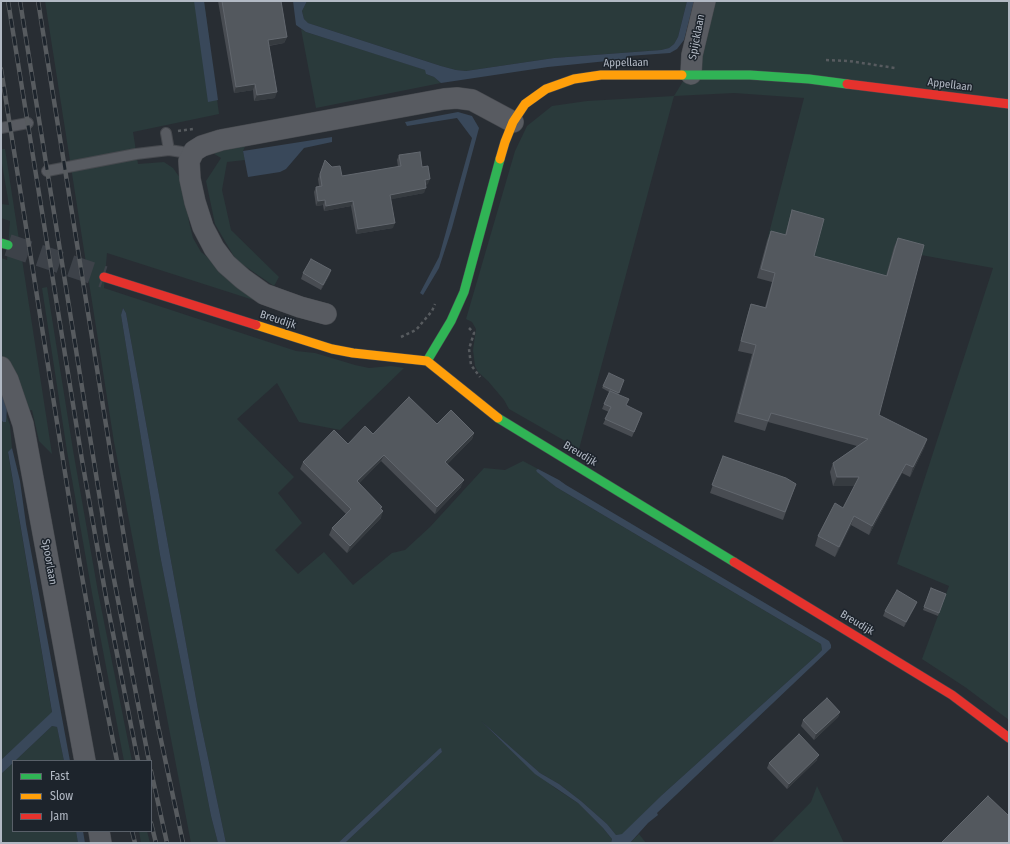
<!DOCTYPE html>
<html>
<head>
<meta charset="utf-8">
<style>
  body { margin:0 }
  #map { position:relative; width:1010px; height:844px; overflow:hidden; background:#282d33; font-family:"Fira Sans Condensed",sans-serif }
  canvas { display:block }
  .frame { position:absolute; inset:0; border:2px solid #b2b9c4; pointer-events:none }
  .legend { position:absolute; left:12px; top:760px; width:140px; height:72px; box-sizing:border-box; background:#1d242c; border:1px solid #596069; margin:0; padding:5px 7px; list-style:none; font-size:12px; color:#b2b9c4 }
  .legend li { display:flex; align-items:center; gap:8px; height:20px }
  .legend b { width:20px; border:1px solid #596069 }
</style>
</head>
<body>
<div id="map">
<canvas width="1010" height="844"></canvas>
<div class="frame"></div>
<ul class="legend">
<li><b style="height:5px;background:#30b455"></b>Fast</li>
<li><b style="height:5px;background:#ff9f0a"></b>Slow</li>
<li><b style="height:5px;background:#e5322d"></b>Jam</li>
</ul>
</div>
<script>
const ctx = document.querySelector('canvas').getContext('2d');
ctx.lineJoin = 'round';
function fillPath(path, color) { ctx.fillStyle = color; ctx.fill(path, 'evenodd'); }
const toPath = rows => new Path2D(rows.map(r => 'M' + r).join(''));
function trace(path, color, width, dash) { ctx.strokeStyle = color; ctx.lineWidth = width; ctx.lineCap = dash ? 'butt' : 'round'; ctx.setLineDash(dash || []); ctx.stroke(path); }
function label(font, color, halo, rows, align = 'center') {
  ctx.font = font + ' "Fira Sans Condensed",sans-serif'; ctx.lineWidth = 3; ctx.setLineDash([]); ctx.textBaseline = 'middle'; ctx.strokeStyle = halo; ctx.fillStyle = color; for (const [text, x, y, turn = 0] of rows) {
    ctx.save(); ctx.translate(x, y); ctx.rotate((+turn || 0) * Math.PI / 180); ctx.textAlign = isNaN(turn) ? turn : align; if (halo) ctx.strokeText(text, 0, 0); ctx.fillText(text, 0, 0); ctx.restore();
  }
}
const green = toPath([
  [45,1,204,1,219,114,133,132,138,164,164,162,173,168,180,178,187,203,189,222,193,238,201,252,266,304,107,253,104,288,296,351,315,353,355,365,369,368,391,366,404,368,340,430,299,422,277,383,237,419,294,477,278,493,302,523,275,550,298,574,324,552,353,585,392,553,405,550,430,527,484,468,505,470,523,461,538,469,536,470,556,487,821,644,822,650,816,656,662,795,623,834,616,835,607,824,581,801,559,784,540,773,481,721,496,736,555,788,578,803,603,828,612,839,611,843,345,843,442,752,441,749,439,749,338,843,226,843,199,715,126,313,123,308,121,315,160,555,211,816,218,843,191,843,114,442],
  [307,1,687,1,678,37,674,44,669,48,661,50,554,58,466,71,456,70,441,66,308,23,304,19,302,11],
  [715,1,1009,1,1009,720,965,687,922,659,949,586,897,564,993,268,921,255,884,285,782,245,767,241,804,98,734,93,674,96,579,449,509,409,504,400,488,381,478,372,475,366,473,350,476,329,472,322,466,319,515,151,527,126,552,106,587,101,674,96,704,47],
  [301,29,306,32,426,70,426,74,434,77,441,83,316,108],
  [247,142,243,151,245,160,227,162,222,190,231,230,279,277,274,286,236,260,215,224,206,181,221,158,211,152],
  [1,149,5,149,52,454,39,441,32,410,25,412,1,355,1,258,7,260,10,221,1,218,1,204,9,205,1,158],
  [47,287,73,450,98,592,132,761,124,761,92,593,67,451,42,288],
  [6,415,10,425,12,448,8,453,52,713,1,760,1,420,3,422,6,422],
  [52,726,57,727,64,761,15,761],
  [13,763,13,831,76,831,78,843,1,843,1,774],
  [817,786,844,843,771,843,811,802],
  [139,831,147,831,150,843,141,843],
  [639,834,646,843,630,843]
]);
const water = toPath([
  [194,1,204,1,218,100,208,102],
  [293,1,307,1,302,11,304,19,308,23,441,66,456,70,466,71,554,58,661,50,669,48,674,44,678,37,687,1,694,1,684,40,677,49,670,53,628,56,627,59,548,67,441,83,434,77,426,74,425,70,306,32,296,25],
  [458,112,472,116,479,128,452,228,439,268,423,295,420,293,439,257,472,138,457,118,407,126,405,122],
  [332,137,332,142,304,148,286,169,280,172,248,177,243,151],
  [123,308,126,313,199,715,226,843,218,843,211,816,160,555,121,315],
  [1,389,7,408,6,422,3,422,1,420],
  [12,448,20,481,26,524,70,761,64,761,57,727,52,726,15,761,13,761,13,763,1,774,1,760,52,712,8,452],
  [538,469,559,480,566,485,829,641,831,645,831,648,657,813,658,815,648,823,630,843,611,843,612,839,603,828,578,803,535,774,481,721,540,773,559,784,581,801,607,824,616,835,622,834,662,795,816,656,822,650,821,644,556,487,537,472,536,470],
  [441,748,442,752,345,843,338,843,439,749],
  [76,831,83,831,85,843,78,843]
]);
const secondaryTunnel = toPath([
  [8,245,104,277]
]);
const path = toPath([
  [826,60,849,61,895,68],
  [178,131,193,129],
  [469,328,474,333,469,349,471,365,480,377],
  [401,337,416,330,432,311,435,304]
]);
const lane = toPath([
  [1,128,28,123],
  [166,133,169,150,182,152,191,156],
  [47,171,136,154,169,150]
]);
const street = toPath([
  [691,74,692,55,705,1],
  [326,314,300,307,264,294,243,279,226,264,214,248,203,227,195,202,190,179,189,161,194,151,202,146,221,140,444,99,457,98,472,100,513,122],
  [1,367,8,380,23,424,85,761],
  [99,831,101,843]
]);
const fast = toPath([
  [682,75,750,75,809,79,847,84],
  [1,243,8,245],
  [427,361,451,321,464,292,500,159],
  [498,418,734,562]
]);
const slow = toPath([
  [500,159,505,142,513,122,525,104,546,89,574,79,601,75,682,75],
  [256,325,332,349,353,353,427,361,498,418]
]);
const jam = toPath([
  [847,84,1009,104],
  [104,277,256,325],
  [734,562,952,695,1009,738]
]);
const rail = toPath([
  [8,1,82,460,107,603,138,761],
  [20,1,107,543,149,761],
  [38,1,132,587,158,726,183,843],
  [1,69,76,542,95,651,117,761],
  [151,771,167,843],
  [151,823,156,843],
  [132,831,135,843]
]);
const wall = toPath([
  [218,1,281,1,287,37,284,43,269,46,275,98,254,101,253,90,234,93],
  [399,155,422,167,428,184,425,185,424,193,391,199,393,228,356,234,351,206,324,211,323,205,316,206,314,192,316,187,319,186,318,179,325,160,332,167,342,176,398,167,397,160],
  [792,210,814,256,886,276,894,247,898,238,879,415,927,439,924,448,910,477,902,473,869,535,851,525,835,557,815,546,818,536,843,508,855,486,833,486,830,472,833,463,857,446,768,422,765,431,734,422,752,354,738,351,748,313,751,304,765,307,772,282,757,278,767,241,771,231,785,235,789,220],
  [331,270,329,276,321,290,301,279,303,273],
  [624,380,618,394,626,406,640,419,632,437,603,424,609,412,602,409,609,392,602,388,603,386],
  [437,424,474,433,472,439,447,464,461,487,435,514,381,461,359,483,382,507,381,509,381,518,347,553,329,535,332,528,346,514,300,469,303,462,373,434],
  [723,456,796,484,783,520,710,493],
  [931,588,946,594,938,616,923,610],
  [917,602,915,607,904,627,883,616,885,611],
  [840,712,838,717,814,740,801,726,803,720],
  [817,760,787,789,767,768,769,763]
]);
const shadedWall = toPath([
  [287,37,284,43,266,46,268,40],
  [255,84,253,90,234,93,236,87],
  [277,92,275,98,254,101,257,95],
  [430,179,428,184,423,185,425,180],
  [426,188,424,193,388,200,390,195],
  [325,200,323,205,316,206,318,201],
  [353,201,351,206,324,211,326,206],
  [395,223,393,228,356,234,358,229],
  [331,270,329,276,321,290,323,285],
  [474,433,472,439,443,469,445,462],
  [927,439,924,448,910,477,913,467],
  [384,455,381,461,355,488,357,481],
  [906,464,902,473,869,535,872,526],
  [837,477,859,477,856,486,833,486],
  [464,480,461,487,435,514,437,507],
  [383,511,381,518,347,553,350,546],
  [854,516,851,525,835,557,839,547],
  [917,602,915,607,904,627,906,622],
  [840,712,838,717,814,740,816,734],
  [819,755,817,760,787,789,789,784]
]);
const building = toPath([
  [222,1,281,1,287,37,268,40,277,92,257,95,255,84,236,87,222,1],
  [420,152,422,167,428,166,430,179,425,180,426,188,390,195,395,223,358,229,353,201,326,206,325,200,318,201,316,187,322,186,320,174,325,160,332,167,340,166,342,176,401,166,399,155,420,152],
  [792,210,824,219,814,256,887,276,898,238,924,245,879,415,927,439,913,467,906,464,872,526,854,516,839,547,818,536,835,503,843,508,859,477,837,477,833,463,868,439,771,413,768,421,738,413,756,345,741,341,751,304,766,308,775,273,761,269,771,231,786,235,792,210],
  [311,259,331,270,323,285,303,273,311,259],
  [609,373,624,380,619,393,603,386,609,373],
  [610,391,629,399,626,405,642,413,634,432,605,419,611,407,604,404,610,391],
  [409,397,437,424,451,410,474,433,445,462,464,480,437,507,384,455,357,481,382,507,380,508,383,511,350,546,332,528,351,509,303,462,334,430,348,444,365,426,373,434,409,397],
  [723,456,786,478,796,484,785,512,712,485,723,456],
  [931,588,946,594,939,613,924,607,931,588],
  [897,590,917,602,906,622,885,611,897,590],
  [827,698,840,712,816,734,803,720,827,698],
  [799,734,819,755,789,784,769,763,799,734],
  [988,796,1009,816,1009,843,941,843,988,796]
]);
const streetNames = [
  ["Spijcklaan",697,37,-79],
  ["Appellaan",626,63,-1],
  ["Appellaan",950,85,7],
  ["Breudijk",278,320,18],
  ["Breudijk",580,454,31],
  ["Spoorlaan",49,562,80],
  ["Breudijk",857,623,31]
];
fillPath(green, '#2a3a3b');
fillPath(water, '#39485a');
trace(secondaryTunnel, '#3d4249', 22, [22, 11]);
trace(lane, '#46494e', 12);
trace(street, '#46494e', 22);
trace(fast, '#46494e', 10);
trace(slow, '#46494e', 10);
trace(jam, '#46494e', 10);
trace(path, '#575b5f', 2.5, [3, 3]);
trace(lane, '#585b61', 10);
trace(street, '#585b61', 21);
trace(fast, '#30b455', 9);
trace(slow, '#ff9f0a', 9);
trace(jam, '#e5322d', 9);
trace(rail, '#575b5f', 4.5);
trace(rail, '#1d242c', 3, [9]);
fillPath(wall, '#484c52');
fillPath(shadedWall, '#363b40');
fillPath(building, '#53585e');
trace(building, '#62676e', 1);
label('11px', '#b2b9c4', '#1d242c', streetNames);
</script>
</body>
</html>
